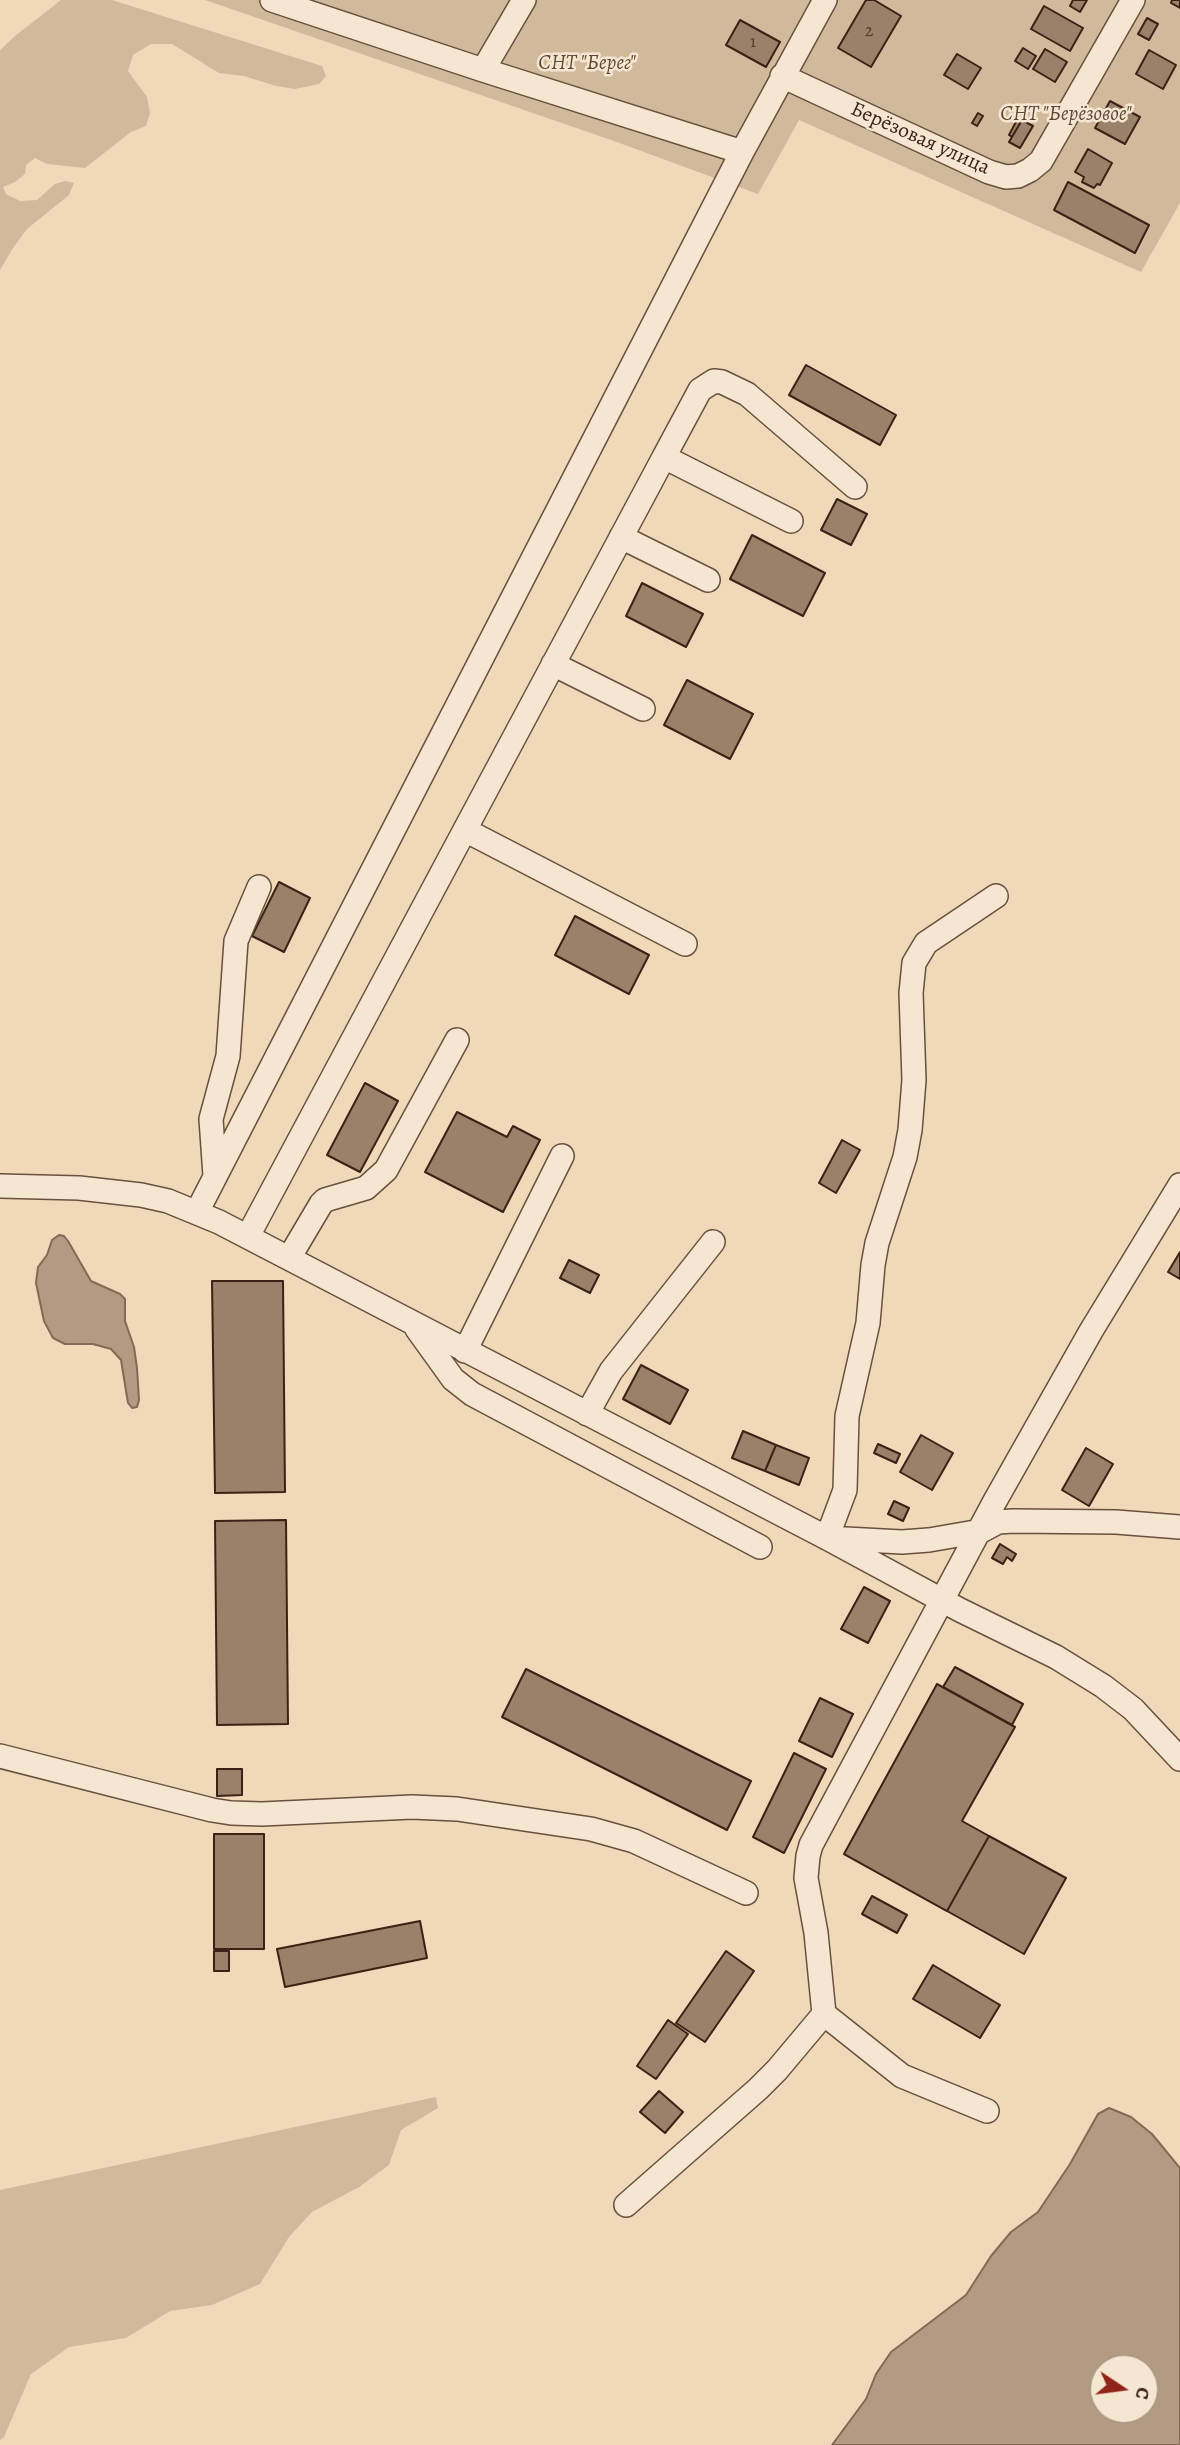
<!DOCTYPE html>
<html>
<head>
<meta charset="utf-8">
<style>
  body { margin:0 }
  #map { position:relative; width:1180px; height:2445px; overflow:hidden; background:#f0d9b8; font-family:Alegreya,serif }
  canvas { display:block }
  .north { position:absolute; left:1089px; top:2354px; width:70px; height:70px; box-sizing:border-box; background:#f5e6d1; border:2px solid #ab9886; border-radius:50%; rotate:103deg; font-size:19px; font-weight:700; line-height:28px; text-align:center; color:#3b2215 }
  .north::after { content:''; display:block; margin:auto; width:24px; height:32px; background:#8f2418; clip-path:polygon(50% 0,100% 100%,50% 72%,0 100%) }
</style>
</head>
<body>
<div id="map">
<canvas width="1180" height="2445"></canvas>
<div class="north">С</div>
</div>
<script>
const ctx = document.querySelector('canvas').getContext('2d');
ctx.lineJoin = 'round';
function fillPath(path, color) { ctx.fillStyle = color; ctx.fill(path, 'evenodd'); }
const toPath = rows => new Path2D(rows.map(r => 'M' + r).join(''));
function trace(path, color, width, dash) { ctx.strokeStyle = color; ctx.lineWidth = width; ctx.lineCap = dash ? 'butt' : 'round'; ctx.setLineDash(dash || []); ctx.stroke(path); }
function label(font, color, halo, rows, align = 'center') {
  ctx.font = font + ' Alegreya,serif'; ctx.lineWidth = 5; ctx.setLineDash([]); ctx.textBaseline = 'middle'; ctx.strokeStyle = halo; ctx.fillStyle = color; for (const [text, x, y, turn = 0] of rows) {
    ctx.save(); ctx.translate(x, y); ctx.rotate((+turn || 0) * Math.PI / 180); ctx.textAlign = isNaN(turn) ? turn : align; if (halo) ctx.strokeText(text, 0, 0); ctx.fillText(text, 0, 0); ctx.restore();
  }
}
const green = toPath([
  [61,0,112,0,322,66,326,76,319,84,295,89,276,86,244,76,219,73,172,44,151,44,133,55,128,71,147,97,150,113,146,126,131,132,85,168,47,164,35,158,26,165,25,174,15,182,3,187,6,194,20,201,37,200,55,184,65,181,74,183,69,195,27,229,13,248,0,270,0,50,15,36],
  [205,0,1180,0,1180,203,1141,272,799,120,758,194,614,141],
  [436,2097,438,2108,401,2130,389,2165,359,2187,312,2212,289,2237,260,2284,212,2305,170,2311,126,2338,69,2347,31,2374,4,2437,0,2440,0,2190]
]);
const water = toPath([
  [59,1235,64,1236,68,1241,91,1281,120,1294,125,1299,125,1321,134,1347,137,1368,139,1400,137,1407,132,1408,128,1403,121,1360,111,1349,93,1344,65,1344,53,1338,44,1321,36,1283,38,1267,47,1255,52,1240,59,1235],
  [1109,2108,1131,2117,1152,2134,1180,2168,1180,2445,832,2445,866,2399,876,2374,891,2352,966,2295,991,2256,1011,2232,1038,2212,1070,2164,1098,2114,1109,2108],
  [1145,2368,1145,2410,1103,2410,1103,2368,1145,2368]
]);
const building = toPath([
  [866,0,874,0,901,16,871,67,838,48,866,0],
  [1073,0,1087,0,1080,12,1070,6,1073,0],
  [1172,0,1180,0,1180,8,1171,3,1172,0],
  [1044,6,1083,28,1070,51,1031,29,1044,6],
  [1147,18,1158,24,1149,40,1138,34,1147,18],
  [740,20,780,42,766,67,726,45,740,20],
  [1023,48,1036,56,1028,69,1015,61,1023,48],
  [1045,49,1067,62,1055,82,1033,69,1045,49],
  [1149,50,1176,65,1163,89,1136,74,1149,50],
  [957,54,981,68,968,89,944,75,957,54],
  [1110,101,1140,117,1125,144,1095,128,1110,101],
  [978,113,983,116,977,126,972,123,978,113],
  [1018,118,1022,120,1012,137,1009,135,1018,118],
  [1022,120,1033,126,1020,148,1009,142,1022,120],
  [1088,149,1112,163,1100,185,1097,184,1094,188,1082,182,1084,177,1075,172,1088,149],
  [1068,182,1149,225,1135,253,1054,210,1068,182],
  [806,365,896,415,880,445,789,395,806,365],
  [837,499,867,514,851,545,821,530,837,499],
  [752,535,825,573,803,616,730,579,752,535],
  [642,583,703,614,686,647,626,616,642,583],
  [687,680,753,714,730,759,664,725,687,680],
  [279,882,310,898,284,952,252,936,279,882],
  [575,916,649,955,629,994,555,955,575,916],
  [365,1083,398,1101,360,1172,327,1155,365,1083],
  [457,1112,507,1137,513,1126,540,1140,503,1212,425,1172,457,1112],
  [842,1140,860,1150,836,1193,819,1183,842,1140],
  [1180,1252,1180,1279,1168,1272,1180,1252],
  [569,1260,599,1275,590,1293,560,1278,569,1260],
  [212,1281,283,1281,285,1492,215,1493,212,1281],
  [641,1365,688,1390,670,1424,623,1399,641,1365],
  [743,1431,776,1445,765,1471,732,1458,743,1431],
  [921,1435,953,1453,932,1490,900,1472,921,1435],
  [878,1444,900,1454,896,1463,874,1453,878,1444],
  [776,1445,809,1458,799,1485,765,1471,776,1445],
  [1086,1448,1113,1464,1089,1506,1062,1490,1086,1448],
  [894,1501,909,1508,903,1521,888,1514,894,1501],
  [286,1520,288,1724,217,1725,215,1521,286,1520],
  [1000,1544,1016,1554,1012,1561,1007,1557,1003,1564,992,1558,1000,1544],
  [864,1587,890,1601,868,1643,841,1629,864,1587],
  [955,1667,1023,1704,1012,1725,943,1687,955,1667],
  [526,1669,751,1781,727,1830,502,1717,526,1669],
  [937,1684,1015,1727,962,1821,989,1836,947,1911,844,1854,937,1684],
  [820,1698,853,1714,832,1757,799,1741,820,1698],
  [794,1753,826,1769,784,1853,753,1837,794,1753],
  [217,1769,242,1769,242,1795,217,1796,217,1769],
  [214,1834,264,1834,264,1949,214,1949,214,1834],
  [989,1836,1066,1878,1024,1954,947,1911,989,1836],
  [872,1896,907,1915,897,1933,862,1914,872,1896],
  [420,1921,427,1958,285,1987,277,1949,420,1921],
  [214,1951,229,1951,229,1971,214,1971,214,1951],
  [726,1951,754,1971,705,2042,676,2023,726,1951],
  [933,1965,1000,2005,980,2038,913,1999,933,1965],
  [668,2020,688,2034,656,2079,637,2066,668,2020],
  [659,2091,683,2112,665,2133,640,2112,659,2091]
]);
const minor = toPath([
  [272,0,483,70,742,152],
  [483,70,524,0],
  [782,76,989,172,1006,177,1018,176,1030,170,1041,161,1133,0],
  [664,457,700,390,714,381,722,382,747,394,855,487],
  [621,537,708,580],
  [553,664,643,709],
  [465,830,685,944],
  [996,896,926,943,914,963,911,993,914,1080,910,1130,905,1157,877,1243,873,1265,868,1323,847,1416,845,1490,827,1538,902,1542,929,1540,981,1531,998,1522,1013,1521,1116,1522,1180,1527],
  [215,1176,211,1119,228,1056,236,941,259,887],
  [0,1186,79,1188,141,1195,168,1201,219,1222,827,1538,960,1610,1056,1657,1103,1686,1133,1709,1180,1759],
  [197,1212,742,152,825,0],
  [248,1236,664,457,791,521],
  [289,1258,321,1204,325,1200,366,1188,386,1170,457,1040],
  [417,1329,453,1379,472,1394,760,1547],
  [465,1351,562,1156],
  [587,1414,611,1371,713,1242],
  [0,1756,212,1810,231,1813,262,1814,412,1807,457,1809,591,1829,634,1841,746,1893],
  [824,2014,902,2076,987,2111],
  [626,2205,758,2089,777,2070,824,2014,816,1933,806,1878,808,1856,811,1845,995,1501,1091,1331,1180,1185]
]);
const numberNames = [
  ["2",869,32],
  ["1",753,43]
];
const parkNames = [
  ["СНТ \"Берег\"",587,64],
  ["СНТ \"Берёзовое\"",1066,115]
];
const streetNames = [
  ["Берёзовая улица",920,139,24]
];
fillPath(green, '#d1ba9c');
fillPath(water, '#b29b81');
trace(water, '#826b56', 2);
fillPath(building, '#99816a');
trace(building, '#3b2215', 2);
trace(minor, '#68503e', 26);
trace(minor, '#f5e6d1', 23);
label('18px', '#523a2a', null, numberNames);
label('italic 21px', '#604837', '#f5e6d1', parkNames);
label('21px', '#3b2215', '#f5e6d1', streetNames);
</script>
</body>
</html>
